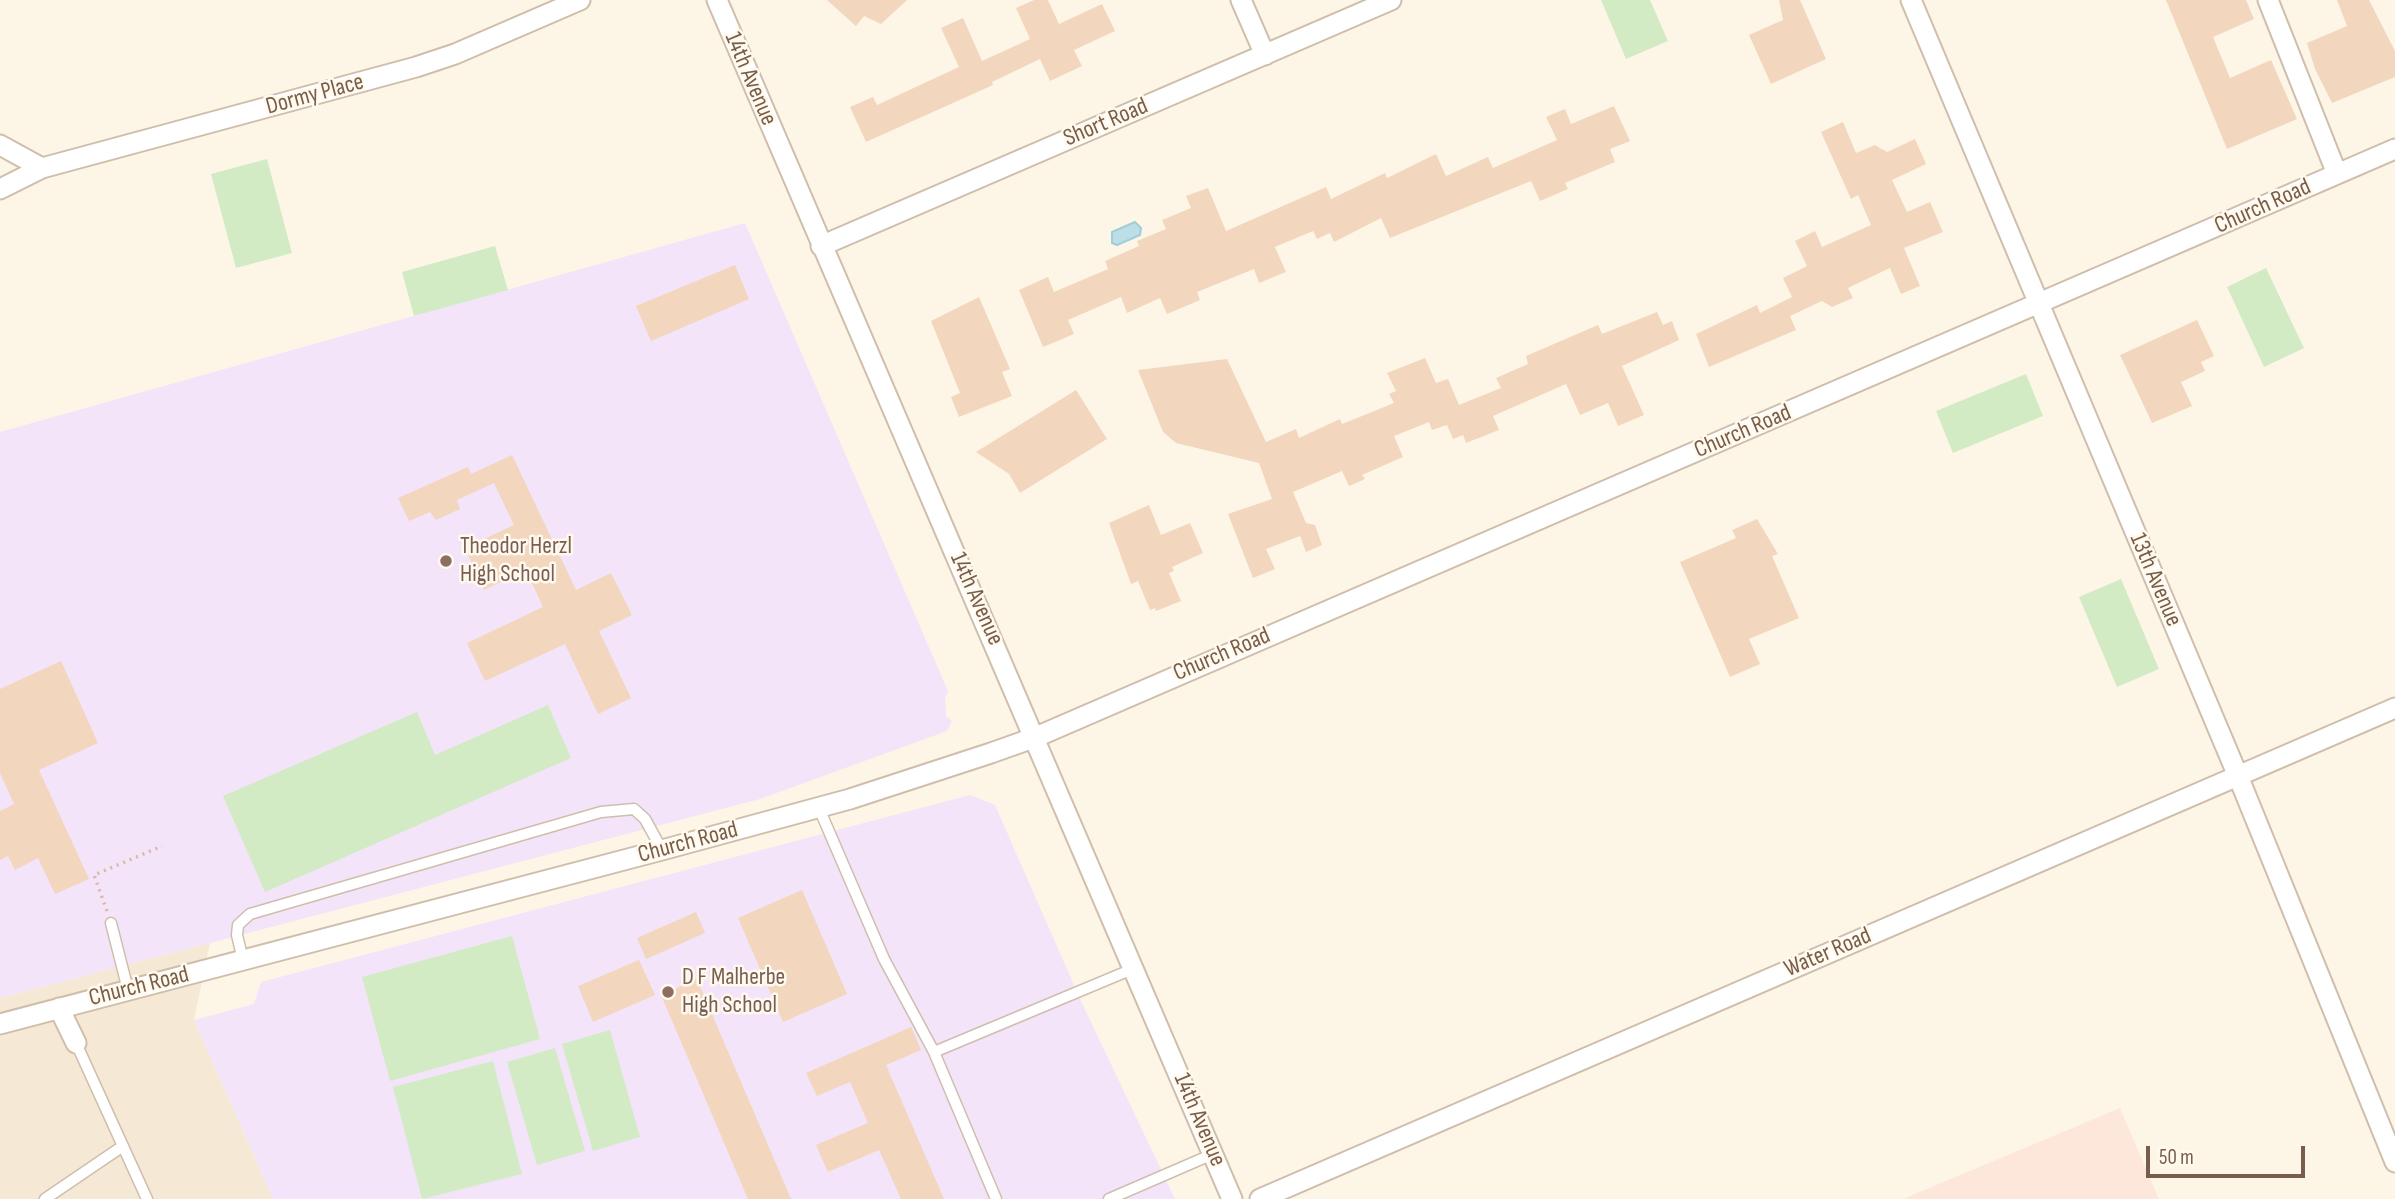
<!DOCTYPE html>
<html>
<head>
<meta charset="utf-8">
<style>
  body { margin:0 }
  #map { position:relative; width:2395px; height:1199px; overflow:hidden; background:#fdf6e7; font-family:"Sofia Sans Condensed",sans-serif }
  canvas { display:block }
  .scale { position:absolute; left:2146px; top:1146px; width:159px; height:32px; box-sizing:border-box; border:4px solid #785d4a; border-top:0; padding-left:9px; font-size:21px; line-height:24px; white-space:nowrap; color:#785d4a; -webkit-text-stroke:5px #fff9ee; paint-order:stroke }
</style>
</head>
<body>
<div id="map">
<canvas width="2395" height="1199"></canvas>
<div class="scale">50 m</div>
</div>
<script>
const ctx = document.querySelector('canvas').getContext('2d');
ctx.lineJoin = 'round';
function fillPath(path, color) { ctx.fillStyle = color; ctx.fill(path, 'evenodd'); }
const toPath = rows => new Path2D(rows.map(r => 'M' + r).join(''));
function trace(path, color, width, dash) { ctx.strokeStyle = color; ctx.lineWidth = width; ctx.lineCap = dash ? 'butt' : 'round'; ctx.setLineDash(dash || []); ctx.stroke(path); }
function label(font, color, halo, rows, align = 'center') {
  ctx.font = font + ' "Sofia Sans Condensed",sans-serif'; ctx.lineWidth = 5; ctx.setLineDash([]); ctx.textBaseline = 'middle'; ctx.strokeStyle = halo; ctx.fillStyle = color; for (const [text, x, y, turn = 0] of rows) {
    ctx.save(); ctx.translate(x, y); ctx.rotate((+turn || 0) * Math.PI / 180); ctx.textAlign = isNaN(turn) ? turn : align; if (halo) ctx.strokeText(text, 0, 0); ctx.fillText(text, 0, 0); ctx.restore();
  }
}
const residential = toPath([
  [210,943,194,1020,273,1199,0,1199,0,998]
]);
const commercial = toPath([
  [2120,1108,2159,1199,1903,1199]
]);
const education = toPath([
  [745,223,948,691,945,698,946,716,952,721,947,731,760,799,0,998,0,432],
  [970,795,995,805,1081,1001,1175,1199,273,1199,194,1020,254,1004,261,982]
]);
const green = toPath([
  [1601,0,1650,0,1668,41,1626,59],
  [267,159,292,253,236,268,211,174],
  [495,246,508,290,414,316,402,272],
  [2266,268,2304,348,2264,367,2227,287],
  [2026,374,2043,416,1953,453,1936,411],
  [2121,579,2159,669,2117,687,2079,597],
  [548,705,571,758,265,892,223,796,417,712,435,755],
  [512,936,540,1039,390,1081,362,977],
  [610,1030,640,1137,593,1151,562,1044],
  [555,1048,585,1151,537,1165,507,1062],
  [493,1061,522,1174,422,1199,393,1087]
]);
const water = toPath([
  [1135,222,1141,228,1140,235,1117,245,1112,243,1112,232,1135,222]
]);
const building = toPath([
  [827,0,907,0,881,24,864,16,856,26],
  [1034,0,1048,0,1059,24,1102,4,1115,31,1074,50,1082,66,1050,81,1040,59,992,82,993,85,866,142,850,107,873,97,877,105,959,67,941,28,963,18,982,61,1030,39,1016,8],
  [1779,0,1800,0,1826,59,1771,84,1749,35,1783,20],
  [2166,0,2246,0,2254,19,2213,37,2230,78,2271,60,2297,119,2227,149],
  [2337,0,2369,0,2395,51,2395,77,2332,103,2315,69,2307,43,2347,26],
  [1614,106,1630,141,1610,149,1615,162,1565,183,1568,189,1540,201,1531,181,1390,238,1381,218,1334,242,1330,233,1317,239,1313,231,1275,247,1286,272,1259,283,1254,269,1197,292,1200,300,1167,314,1160,298,1127,313,1121,297,1068,320,1074,334,1043,347,1019,290,1048,277,1054,292,1108,269,1105,261,1139,246,1137,241,1166,229,1162,220,1191,208,1186,196,1208,188,1226,231,1326,187,1331,199,1385,173,1387,178,1436,154,1446,176,1488,157,1493,168,1557,140,1546,117,1565,109,1571,124],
  [1843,122,1856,153,1875,145,1887,152,1915,139,1926,164,1892,180,1907,212,1930,202,1943,232,1904,248,1920,286,1901,294,1890,268,1848,288,1853,298,1832,307,1822,301,1790,316,1796,330,1709,367,1696,334,1757,305,1760,313,1792,297,1783,278,1807,266,1795,241,1815,231,1822,247,1871,225,1858,195,1851,199,1821,132],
  [735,265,749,299,651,341,636,306],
  [979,297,1010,369,1002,372,1012,396,959,417,951,397,960,393,931,321],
  [1657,312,1663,325,1672,321,1679,340,1622,366,1644,415,1618,426,1608,403,1580,415,1566,384,1493,416,1499,430,1466,443,1463,435,1453,439,1447,425,1432,430,1429,422,1394,436,1403,457,1362,475,1365,479,1349,486,1342,471,1293,492,1306,523,1315,525,1322,545,1306,552,1300,536,1266,549,1275,569,1253,578,1228,514,1272,499,1259,463,1176,443,1163,432,1138,370,1227,359,1266,442,1296,429,1299,438,1340,419,1342,424,1394,403,1389,394,1396,391,1387,373,1425,358,1436,383,1448,379,1459,405,1501,388,1496,378,1528,364,1526,356,1598,325,1602,334],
  [2197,320,2214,356,2201,362,2205,371,2181,382,2192,406,2152,423,2120,355],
  [1076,390,1107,439,1020,493,1009,474,976,452],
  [512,455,576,590,611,573,632,615,599,631,631,698,598,714,565,644,485,681,467,643,543,607,526,570,484,590,465,548,514,525,494,483,457,500,460,509,436,520,430,512,409,521,398,498,468,467,471,474],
  [1149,505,1161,535,1190,523,1203,553,1172,567,1174,571,1169,573,1181,601,1156,611,1155,608,1150,610,1138,581,1131,584,1109,523],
  [1757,519,1778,554,1772,556,1799,618,1749,639,1760,664,1730,677,1680,562,1736,538,1732,530],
  [61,661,98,743,39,770,89,879,55,894,38,858,15,870,8,856,0,860,0,811,14,804,0,773,0,689],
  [802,890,847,994,783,1022,738,918],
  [696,912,705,933,646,959,637,938],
  [639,960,655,995,593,1022,578,986],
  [697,979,791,1199,748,1199,661,995],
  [911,1027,921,1050,886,1065,944,1199,901,1199,879,1150,828,1172,816,1145,868,1123,850,1082,817,1096,806,1073]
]);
const path = toPath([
  [107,911,94,875,162,846]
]);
const service = toPath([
  [818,806,884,959,934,1052,996,1199],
  [111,923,128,990],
  [243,960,237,935,238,925,250,914,601,812,634,809,645,819,662,850],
  [76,1043,147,1199],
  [934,1052,1135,968],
  [45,1199,123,1146],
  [1109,1199,1213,1154]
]);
const minor = toPath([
  [717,0,1232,1199],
  [1241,0,1265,55],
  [1911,0,2238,776,2395,1162],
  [2268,0,2337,174],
  [0,145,42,168],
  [0,189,42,168,416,67,455,54,580,0],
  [821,246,1391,0],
  [59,1008,76,1043],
  [0,1024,662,850,850,799,991,753,1036,737,2395,149],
  [1260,1199,2395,708]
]);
const markers = [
  [446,561,7,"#8d6e63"],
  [668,992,7,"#8d6e63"]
];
const streetNames = [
  ["14th Avenue",750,79,67],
  ["Dormy Place",315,95,-15],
  ["Short Road",1106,123,-23],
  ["Church Road",2263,207,-24],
  ["Church Road",1743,432,-23],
  ["13th Avenue",2155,580,67],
  ["14th Avenue",976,599,66],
  ["Church Road",1222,655,-23],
  ["Church Road",688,843,-15],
  ["Water Road",1828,953,-23],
  ["Church Road",139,987,-14],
  ["14th Avenue",1199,1120,67]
];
const educationNames = [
  ["Theodor Herzl",460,547],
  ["High School",460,575],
  ["D F Malherbe",682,978],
  ["High School",682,1006]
];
fillPath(residential, '#f5e8d5');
fillPath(commercial, '#fde7db');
fillPath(education, '#f3e4f9');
fillPath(green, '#d2ebc5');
fillPath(water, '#bbdee7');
trace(water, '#a1ced9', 2);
fillPath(building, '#f3d6be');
trace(service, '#cfbeac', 13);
trace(minor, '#cfbeac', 23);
trace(path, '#d8b9a1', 3.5, [2, 5]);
trace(service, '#fff', 10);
trace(minor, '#fff', 19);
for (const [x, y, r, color] of markers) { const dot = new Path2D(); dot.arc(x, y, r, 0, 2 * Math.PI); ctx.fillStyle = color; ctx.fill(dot); trace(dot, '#fff9ee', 2.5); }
label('24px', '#785d4a', '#fff9ee', streetNames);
label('24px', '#785e54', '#fff9ee', educationNames, 'left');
</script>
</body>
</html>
